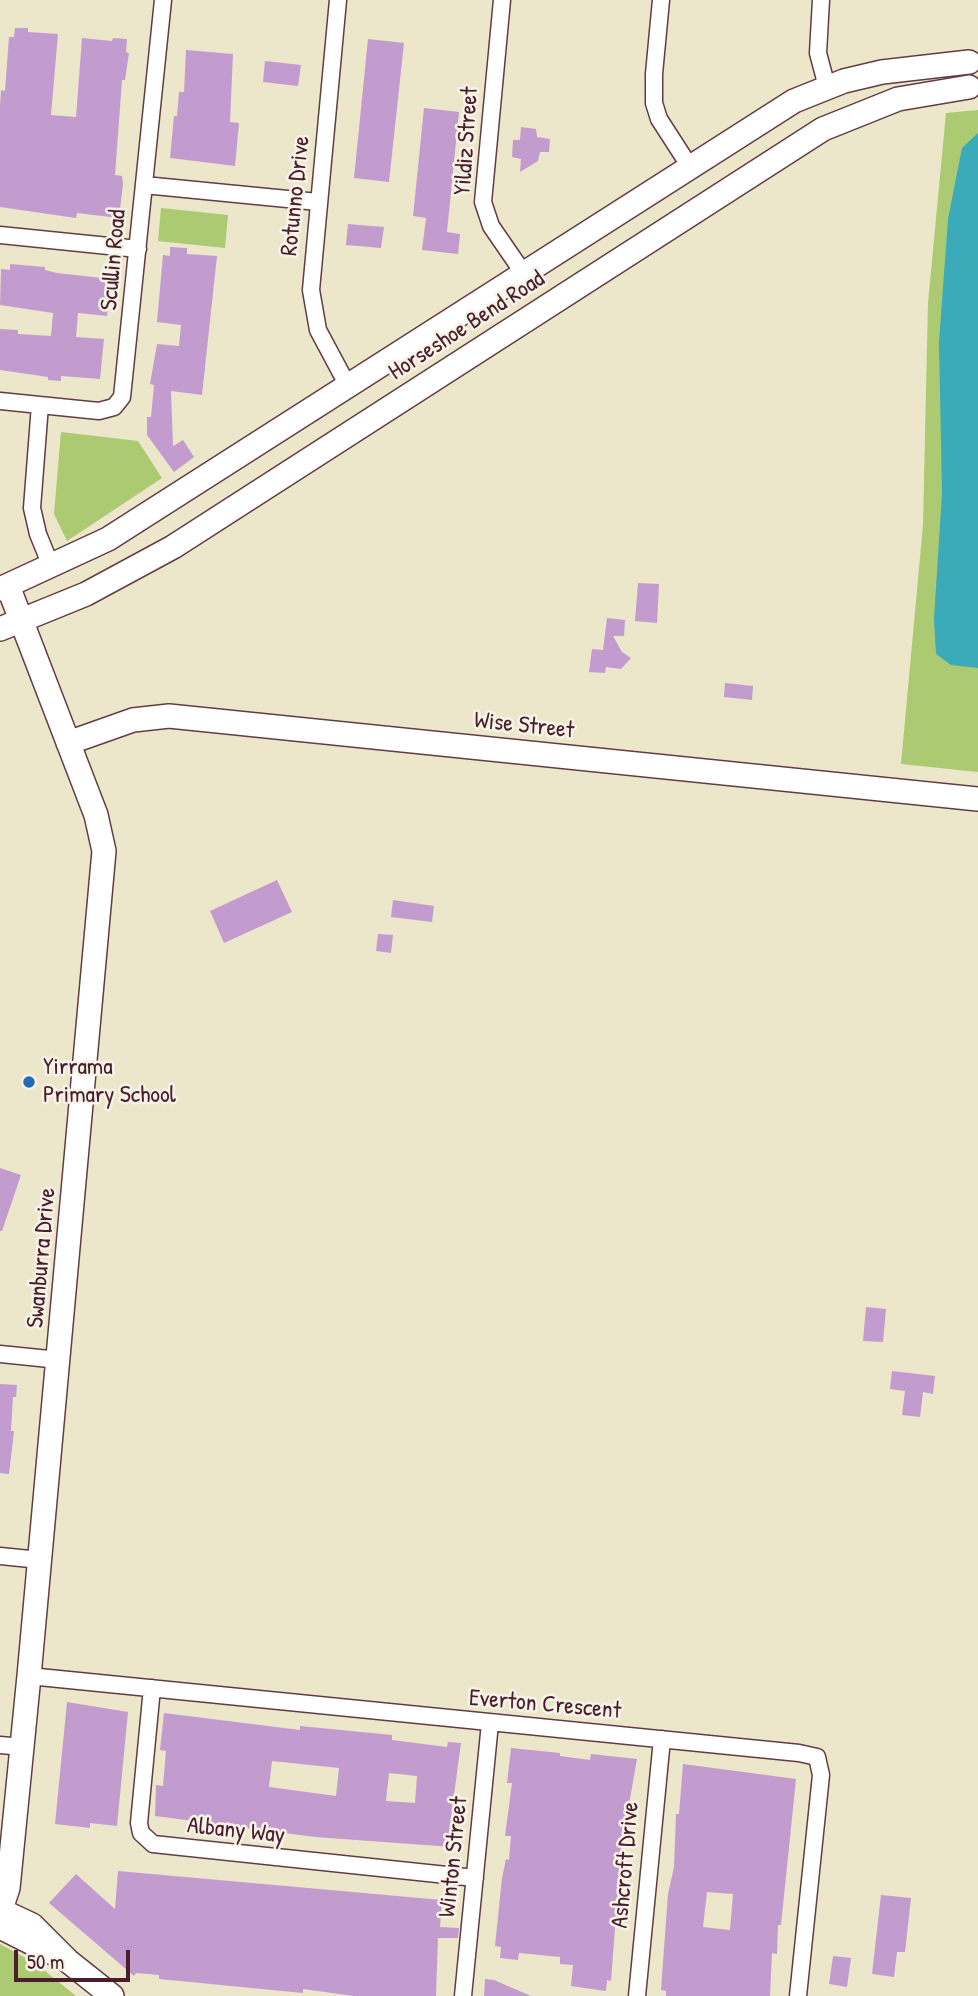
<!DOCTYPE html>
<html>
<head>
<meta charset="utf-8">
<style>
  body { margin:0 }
  #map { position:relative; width:978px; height:1996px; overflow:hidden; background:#ece6cb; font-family:"Patrick Hand",sans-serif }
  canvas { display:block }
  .scale { position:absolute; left:14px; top:1950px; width:116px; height:32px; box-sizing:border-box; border:4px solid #4a1f2b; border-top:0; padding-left:9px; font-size:21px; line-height:24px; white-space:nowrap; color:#4a1f2b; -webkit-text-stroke:5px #f7f3e8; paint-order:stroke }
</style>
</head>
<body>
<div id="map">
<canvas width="978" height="1996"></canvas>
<div class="scale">50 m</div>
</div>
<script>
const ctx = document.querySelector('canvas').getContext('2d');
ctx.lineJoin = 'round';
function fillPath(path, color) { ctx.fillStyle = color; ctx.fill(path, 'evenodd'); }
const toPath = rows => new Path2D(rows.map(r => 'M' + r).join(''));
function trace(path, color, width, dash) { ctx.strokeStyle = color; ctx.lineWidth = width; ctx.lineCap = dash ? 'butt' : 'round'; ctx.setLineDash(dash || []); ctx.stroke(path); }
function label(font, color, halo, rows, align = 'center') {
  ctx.font = font + ' "Patrick Hand",sans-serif'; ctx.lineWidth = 5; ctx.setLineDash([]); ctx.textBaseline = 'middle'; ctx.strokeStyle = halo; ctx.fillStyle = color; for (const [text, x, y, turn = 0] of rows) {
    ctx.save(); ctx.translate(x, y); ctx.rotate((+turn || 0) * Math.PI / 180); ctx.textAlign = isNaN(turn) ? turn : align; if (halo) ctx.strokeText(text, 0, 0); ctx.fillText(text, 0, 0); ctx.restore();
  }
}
const green = toPath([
  [978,110,978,772,901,764,923,525,928,303,946,113],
  [161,208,228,215,225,248,158,241],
  [61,432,138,441,162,478,67,541,54,514],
  [0,1944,35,1963,76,1996,0,1996]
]);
const water = toPath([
  [978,133,978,668,951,665,936,654,934,619,942,493,939,342,948,219,962,148]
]);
const building = toPath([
  [15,28,28,28,28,32,58,34,51,115,76,117,82,38,112,41,113,38,127,39,126,52,129,53,125,80,122,80,115,175,122,176,123,184,119,218,77,213,76,218,0,207,0,106,1,90,5,91,9,37,14,37],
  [368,39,404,43,389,182,354,178],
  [186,50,233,54,230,122,239,123,235,166,170,158,174,116,177,116,179,92,184,92],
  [265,61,301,65,298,86,263,82],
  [424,108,459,112,447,232,460,234,458,254,422,250,426,218,413,216],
  [521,127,536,129,537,137,550,139,549,152,540,152,538,161,520,172,521,159,512,157,513,140,520,140],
  [348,224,384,227,381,248,346,245],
  [170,247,187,248,187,254,217,256,202,395,171,391,173,446,183,440,194,457,174,472,147,435,147,417,151,417,154,385,150,384,157,344,179,346,181,325,157,322,163,255,170,256],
  [10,264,45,267,45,270,57,273,111,279,107,316,78,313,76,337,104,339,100,379,61,376,61,381,48,380,48,377,0,370,0,329,18,330,18,334,51,336,53,313,0,305,1,269,10,270],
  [638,583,659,584,657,623,635,621],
  [607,618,625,620,624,636,613,636,622,652,631,658,621,669,606,667,605,673,589,672,592,649,603,650],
  [725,683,753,686,752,700,724,697],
  [277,880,292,912,224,943,210,911],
  [393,900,434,906,432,922,391,917],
  [378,934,393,935,391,953,376,951],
  [0,1168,21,1175,2,1231,0,1231],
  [866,1307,886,1309,883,1342,863,1341],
  [892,1371,935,1376,933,1394,923,1392,920,1417,902,1415,905,1391,890,1389],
  [0,1384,17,1385,16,1397,13,1397,11,1431,14,1431,9,1474,0,1473],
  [67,1702,128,1712,117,1826,90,1823,90,1828,55,1824],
  [164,1713,300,1730,300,1726,392,1735,392,1740,447,1747,448,1742,461,1743,449,1832,453,1832,452,1847,315,1837,155,1816,156,1785,163,1786,166,1751,160,1750],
  [272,1761,339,1768,336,1796,269,1787],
  [389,1773,417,1776,415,1803,386,1801],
  [511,1748,560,1753,560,1756,590,1760,591,1754,637,1759,621,1850,611,1981,607,1980,606,1991,571,1986,573,1965,560,1964,560,1957,519,1953,518,1960,500,1958,501,1947,495,1946,502,1878,506,1859,509,1860,511,1836,505,1836,512,1783,507,1783],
  [683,1764,796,1779,781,1925,778,1925,777,1954,772,1953,770,1996,666,1996,666,1991,661,1990,668,1894,674,1867,676,1814,679,1814],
  [707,1892,733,1894,730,1930,703,1927],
  [118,1871,442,1900,440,1927,459,1928,458,1938,438,1938,436,1996,354,1996,303,1989,303,1993,159,1979,159,1975,136,1973,134,1976,49,1903,76,1874,115,1909],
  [881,1895,911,1898,905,1952,897,1952,894,1977,872,1974],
  [833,1956,851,1958,847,1987,829,1984],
  [485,1979,494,1980,531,1996,484,1996]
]);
const street = toPath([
  [338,0,311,290,318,330,349,388],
  [502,0,483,202,491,226,524,274],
  [661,0,654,74,654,103,659,119,690,167],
  [821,0,818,53,827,87],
  [144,185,318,202],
  [0,235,138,249],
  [0,401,99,411,114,407,122,397,163,0],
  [40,405,32,508,38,534,51,566],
  [0,1354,59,1360],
  [0,1556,40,1560],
  [29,1676,799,1753,817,1757,821,1775,798,1996],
  [152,1688,139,1823,141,1833,153,1844,475,1878],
  [0,1745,22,1747],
  [463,1996,490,1723],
  [637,1996,662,1739]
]);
const secondary = toPath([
  [0,589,108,539,794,101,844,81,882,72,969,62],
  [0,629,86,594,173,547,823,129,898,99,969,87],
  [68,743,133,720,169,716,978,799],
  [0,1910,32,1925,68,1961,112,1996],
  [0,1912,8,1888,29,1676,104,851,96,815,8,586],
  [0,1927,50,1952]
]);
const markers = [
  [29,1082,7,"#1f6fb2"]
];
const streetNames = [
  ["Yildiz Street",467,141,-86],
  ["Rotunno Drive",296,196,-84],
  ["Scullin Road",114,260,-85],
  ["Horseshoe Bend Road",467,326,-33],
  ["Wise Street",524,726,6],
  ["Swanburra Drive",42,1258,-85],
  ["Everton Crescent",545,1705,5],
  ["Albany Way",236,1831,6],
  ["Winton Street",454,1857,-84],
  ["Ashcroft Drive",626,1865,-85]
];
const poiNames = [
  ["Yirrama",43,1068],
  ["Primary School",43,1096]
];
fillPath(green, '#abca72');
fillPath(water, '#3baab9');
fillPath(building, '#c39ccf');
trace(street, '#623d43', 19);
trace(secondary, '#623d43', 26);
trace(street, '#fff', 16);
trace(secondary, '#fff', 23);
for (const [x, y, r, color] of markers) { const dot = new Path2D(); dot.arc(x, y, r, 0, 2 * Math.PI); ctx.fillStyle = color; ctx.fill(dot); trace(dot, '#f7f3e8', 2.5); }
label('24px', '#4a1f2b', '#f7f3e8', streetNames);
label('24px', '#4a1f2b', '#f7f3e8', poiNames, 'left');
</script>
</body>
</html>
